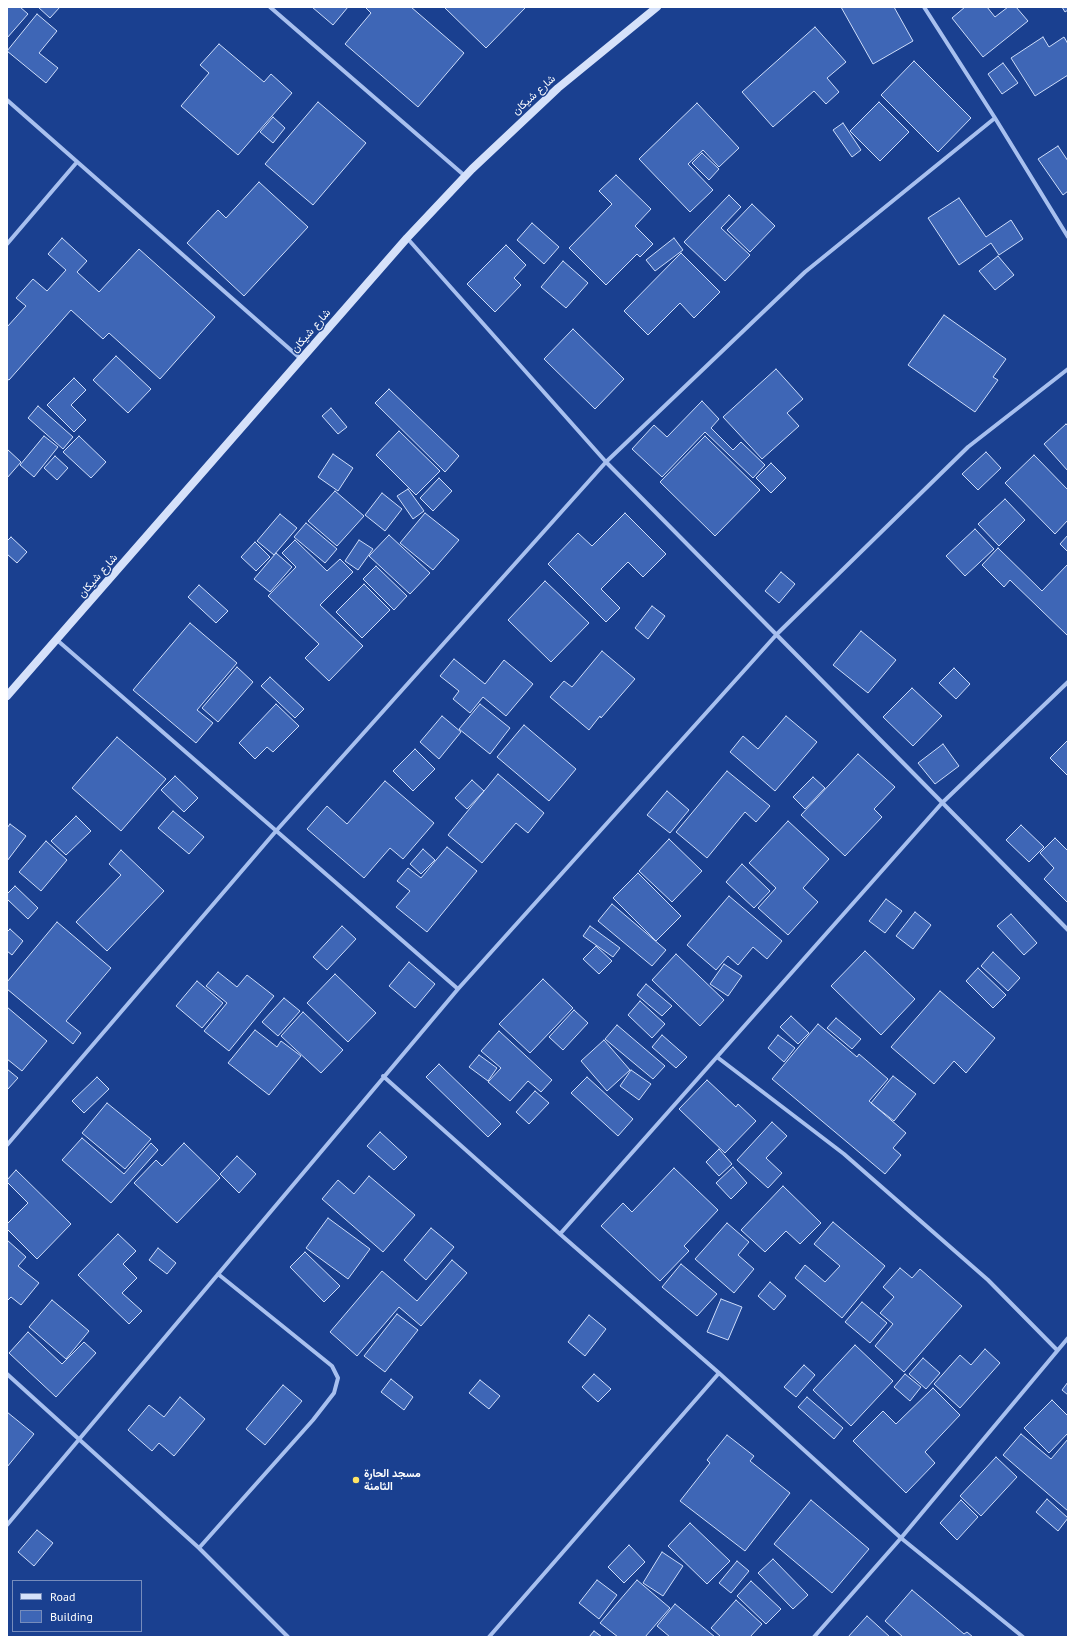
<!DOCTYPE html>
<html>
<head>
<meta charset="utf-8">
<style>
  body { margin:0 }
  #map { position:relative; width:1075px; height:1644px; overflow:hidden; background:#1a4090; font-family:"PT Sans",sans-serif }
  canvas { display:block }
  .frame { position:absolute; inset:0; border:8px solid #fff; pointer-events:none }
  .legend { position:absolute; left:12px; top:1580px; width:130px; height:52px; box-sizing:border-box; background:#1a4090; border:1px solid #768cbc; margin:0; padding:5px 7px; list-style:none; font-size:12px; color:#fff }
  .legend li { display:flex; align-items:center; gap:8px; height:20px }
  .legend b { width:20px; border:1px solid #768cbc }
</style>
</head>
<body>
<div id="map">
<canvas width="1075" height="1644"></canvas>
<div class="frame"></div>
<ul class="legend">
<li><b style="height:5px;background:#d5e1fa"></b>Road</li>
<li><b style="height:11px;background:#3e66b6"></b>Building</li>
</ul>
</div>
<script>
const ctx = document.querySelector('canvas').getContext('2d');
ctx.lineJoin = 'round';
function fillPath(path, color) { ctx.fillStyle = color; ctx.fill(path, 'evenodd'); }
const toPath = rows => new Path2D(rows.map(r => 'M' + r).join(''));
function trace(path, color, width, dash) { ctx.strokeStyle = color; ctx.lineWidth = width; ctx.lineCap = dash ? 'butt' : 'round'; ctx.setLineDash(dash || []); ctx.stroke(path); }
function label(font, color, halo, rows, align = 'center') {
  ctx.font = font + ' "PT Sans",Vazirmatn,sans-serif'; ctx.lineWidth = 3; ctx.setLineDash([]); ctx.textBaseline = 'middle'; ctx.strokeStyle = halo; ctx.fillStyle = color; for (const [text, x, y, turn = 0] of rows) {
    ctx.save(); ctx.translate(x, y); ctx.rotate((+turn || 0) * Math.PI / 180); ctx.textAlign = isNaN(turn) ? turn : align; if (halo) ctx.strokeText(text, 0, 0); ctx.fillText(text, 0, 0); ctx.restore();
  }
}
const building = toPath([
  [7,7,20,7,28,14,7,38,7,7],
  [38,7,60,7,50,18,38,7],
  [312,7,348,7,333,25,312,7],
  [365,7,411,7,464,53,418,107,345,44,371,13,365,7],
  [444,7,526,7,486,48,444,7],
  [841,7,894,7,913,41,873,64,841,7],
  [965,7,987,7,995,17,1008,7,1016,7,1028,21,983,57,952,18,965,7],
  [1062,7,1068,7,1068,10,1065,12,1062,7],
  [37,14,57,31,39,53,58,68,46,83,7,51,37,14],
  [815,27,846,62,827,78,839,92,826,104,814,91,773,127,742,92,815,27],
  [1043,37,1049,47,1064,37,1068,44,1068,75,1035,96,1011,58,1043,37],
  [219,44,264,82,271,74,292,93,238,155,181,106,209,73,200,65,219,44],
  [914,61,971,118,938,152,881,95,914,61],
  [1003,63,1018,83,1002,94,988,74,1003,63],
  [318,102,366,143,313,205,265,164,318,102],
  [879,102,909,132,880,161,850,131,879,102],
  [697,103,739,148,719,167,703,150,688,164,713,190,690,212,639,159,697,103],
  [273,117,285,128,273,143,260,132,273,117],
  [843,123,861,150,852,157,833,130,843,123],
  [1058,146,1068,161,1068,191,1063,195,1038,159,1058,146],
  [702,153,719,169,709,180,692,163,702,153],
  [616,175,651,209,635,226,653,244,640,257,637,254,606,285,569,248,612,204,599,191,616,175],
  [259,182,308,227,244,296,187,243,218,210,226,218,259,182],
  [729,195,741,207,721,228,750,255,725,281,684,242,729,195],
  [959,198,986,237,1011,220,1023,239,999,255,991,243,959,265,928,218,959,198],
  [752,204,775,226,750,252,727,230,752,204],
  [532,223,559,247,544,264,517,240,532,223],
  [62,238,87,261,77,272,99,292,139,249,215,317,160,379,109,333,103,339,71,310,9,380,7,379,7,327,26,306,16,298,33,279,47,291,66,270,48,254,62,238],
  [674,238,683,250,655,271,646,260,674,238],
  [506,245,526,265,514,278,521,285,495,312,467,284,506,245],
  [681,253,720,292,694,318,680,303,648,335,624,311,681,253],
  [998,256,1014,275,995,290,979,271,998,256],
  [563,261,588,283,566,308,541,287,563,261],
  [944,315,1006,359,993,377,998,380,975,412,908,365,944,315],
  [573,329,624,379,595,409,544,359,573,329],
  [116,356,151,389,128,413,93,380,116,356],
  [776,369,803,399,787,413,799,426,762,459,723,417,776,369],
  [74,378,86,390,71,405,86,420,74,432,47,405,74,378],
  [389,389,459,456,445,472,375,403,389,389],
  [702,401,719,419,711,428,733,450,741,442,765,465,753,478,705,432,662,477,632,449,654,425,667,437,702,401],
  [38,406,73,437,63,449,28,418,38,406],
  [331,408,347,427,338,434,322,416,331,408],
  [1066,424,1068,426,1068,471,1044,444,1066,424],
  [399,431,440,471,416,495,376,455,399,431],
  [44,436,58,447,34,477,20,465,44,436],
  [79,436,106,462,91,478,63,452,79,436],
  [705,436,760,490,715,536,660,482,705,436],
  [7,449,21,462,7,478,7,449],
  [986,452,1001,468,978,490,962,474,986,452],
  [333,454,353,468,338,491,318,477,333,454],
  [1034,455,1068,490,1068,520,1055,534,1005,483,1034,455],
  [55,456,68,468,57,480,44,468,55,456],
  [771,463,786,478,771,493,756,478,771,463],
  [439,478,452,491,433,511,420,498,439,478],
  [408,489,424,511,413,519,397,496,408,489],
  [335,491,364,516,337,546,308,521,335,491],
  [382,493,402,509,385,531,365,515,382,493],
  [1005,499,1025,520,999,546,978,524,1005,499],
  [425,513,459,540,433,570,400,543,425,513],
  [625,513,666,554,643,577,628,562,601,589,620,608,606,622,548,564,578,533,592,546,625,513],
  [280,514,297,528,274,555,257,541,280,514],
  [306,523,337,549,325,563,294,537,306,523],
  [975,529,994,549,965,576,946,556,975,529],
  [389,535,430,573,410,594,369,556,389,535],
  [1068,535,1068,552,1060,544,1068,535],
  [11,537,27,552,17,563,7,554,7,541,11,537],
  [295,540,327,571,340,559,353,572,320,605,363,646,329,681,305,658,319,644,268,596,296,567,282,553,295,540],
  [359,540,373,549,358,570,345,561,359,540],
  [255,542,270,557,256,571,241,557,255,542],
  [998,548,1042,591,1068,564,1068,636,1010,580,1004,587,982,565,998,548],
  [276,553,292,567,270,592,254,579,276,553],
  [376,566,407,596,394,610,363,579,376,566],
  [781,572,795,584,779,603,765,591,781,572],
  [545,581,589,623,551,662,508,620,545,581],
  [364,584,390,610,362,638,336,612,364,584],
  [199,585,228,611,216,623,188,597,199,585],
  [652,606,665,616,648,639,635,628,652,606],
  [190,623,237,663,197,710,213,723,196,743,133,690,190,623],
  [861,631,896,660,868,693,833,665,861,631],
  [602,651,635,679,601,718,600,716,589,730,550,697,564,681,572,687,602,651],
  [454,659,485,684,504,660,533,684,506,716,483,697,470,713,453,699,459,691,440,676,454,659],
  [237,667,253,682,218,722,202,708,237,667],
  [954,668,970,684,956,699,939,683,954,668],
  [270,677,304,709,295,718,261,686,270,677],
  [912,688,942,716,913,746,883,717,912,688],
  [276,704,299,726,273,752,267,747,255,759,239,743,276,704],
  [480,704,510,728,490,754,459,729,480,704],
  [442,716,461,732,439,759,420,742,442,716],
  [786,716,817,742,775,791,730,752,743,736,758,749,786,716],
  [524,725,576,769,549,801,497,757,524,725],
  [117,737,166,779,121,831,72,788,117,737],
  [1068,740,1068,776,1050,758,1068,740],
  [943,744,959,766,935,784,918,763,943,744],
  [415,749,435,769,413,791,393,771,415,749],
  [858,754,895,787,874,809,882,817,845,856,801,815,858,754],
  [727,771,770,806,756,822,745,812,707,858,676,832,727,771],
  [498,774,544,813,528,833,516,823,482,863,448,835,498,774],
  [175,776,198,798,184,812,161,790,175,776],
  [813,777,825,788,805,809,793,797,813,777],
  [472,780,484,791,467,809,455,798,472,780],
  [385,781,434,823,403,859,390,848,364,878,307,829,327,806,347,824,385,781],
  [667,791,689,810,670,833,647,815,667,791],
  [173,811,204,837,189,854,158,828,173,811],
  [76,816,91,831,66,855,51,841,76,816],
  [788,821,829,859,803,888,818,902,788,935,758,908,776,888,749,863,788,821],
  [10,824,26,836,7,861,7,828,10,824],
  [1021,825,1044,847,1029,862,1006,840,1021,825],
  [1055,838,1068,851,1068,903,1044,879,1054,868,1040,853,1055,838],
  [669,839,702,871,672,902,639,871,669,839],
  [46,841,67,860,41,891,19,872,46,841],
  [447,847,477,871,427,932,396,907,410,891,397,881,408,868,421,878,447,847],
  [423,849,435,860,421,874,410,864,423,849],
  [121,850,164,891,107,951,76,922,121,875,109,864,121,850],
  [742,864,770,891,754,908,726,882,742,864],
  [638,873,681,916,656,941,613,898,638,873],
  [15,886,38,908,28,919,7,899,7,894,15,886],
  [729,896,782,941,767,959,753,947,738,965,728,956,716,970,687,945,729,896],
  [886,899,902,911,885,933,869,921,886,899],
  [612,904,666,950,652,966,598,921,612,904],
  [915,912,931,925,913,949,896,936,915,912],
  [1011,914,1037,943,1024,955,997,926,1011,914],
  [57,922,111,968,66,1021,81,1033,73,1044,7,989,7,982,57,922],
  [342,926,356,939,327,970,313,957,342,926],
  [590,926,620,948,613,957,583,936,590,926],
  [10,929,23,941,12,955,7,951,7,932,10,929],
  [596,946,612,961,599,974,583,959,596,946],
  [865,951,915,999,881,1035,831,986,865,951],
  [993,952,1020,978,1008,991,981,966,993,952],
  [676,954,724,1000,700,1026,652,980,676,954],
  [409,962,435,984,415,1008,389,986,409,962],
  [724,964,742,976,728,996,710,984,724,964],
  [978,968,1006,995,993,1008,966,981,978,968],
  [218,972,237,987,247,975,274,996,229,1051,204,1031,227,1003,206,986,218,972],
  [335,974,376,1013,348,1042,307,1003,335,974],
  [543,979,573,1008,530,1053,499,1024,543,979],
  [197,981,223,1003,202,1028,176,1006,197,981],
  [646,984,672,1006,662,1016,637,995,646,984],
  [940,991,995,1038,966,1073,954,1061,934,1084,891,1047,940,991],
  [284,998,300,1011,278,1036,262,1022,284,998],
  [640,1001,665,1024,652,1038,628,1015,640,1001],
  [7,1007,47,1041,22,1071,7,1059,7,1007],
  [574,1010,588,1023,563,1050,549,1037,574,1010],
  [303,1012,343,1050,321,1073,281,1036,303,1012],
  [791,1016,809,1033,798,1044,780,1027,791,1016],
  [836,1018,861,1039,852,1049,827,1028,836,1018],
  [818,1024,857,1057,859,1054,888,1079,869,1101,906,1133,893,1148,901,1155,885,1174,772,1079,818,1024],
  [617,1025,665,1066,653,1079,605,1039,617,1025],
  [255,1030,277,1047,281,1041,301,1056,269,1095,228,1063,255,1030],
  [499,1031,552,1080,541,1092,528,1081,510,1101,488,1082,501,1068,481,1051,499,1031],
  [662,1035,687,1057,676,1068,652,1047,662,1035],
  [778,1035,795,1048,784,1062,768,1048,778,1035],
  [604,1040,630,1070,607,1091,581,1061,604,1040],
  [479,1055,497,1068,488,1081,469,1067,479,1055],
  [439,1064,501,1124,488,1137,426,1077,439,1064],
  [7,1069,18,1078,7,1090,7,1069],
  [631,1070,651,1084,639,1100,620,1086,631,1070],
  [893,1076,916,1094,894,1121,871,1103,893,1076],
  [97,1077,109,1089,84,1113,72,1101,97,1077],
  [587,1077,633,1119,618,1136,571,1093,587,1077],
  [707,1080,736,1107,738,1104,756,1121,725,1153,679,1109,707,1080],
  [535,1091,549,1103,529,1124,516,1112,535,1091],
  [107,1103,151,1139,125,1169,82,1133,107,1103],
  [772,1122,787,1136,766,1158,782,1173,768,1188,737,1160,772,1122],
  [380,1132,407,1157,394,1170,367,1146,380,1132],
  [82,1138,124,1174,151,1143,158,1150,111,1203,62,1160,82,1138],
  [184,1143,220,1178,177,1223,134,1183,156,1160,162,1166,184,1143],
  [719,1149,732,1164,719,1176,706,1162,719,1149],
  [237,1156,256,1174,239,1193,220,1174,237,1156],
  [733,1167,747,1183,731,1199,716,1183,733,1167],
  [674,1168,718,1210,684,1246,689,1251,660,1281,601,1226,623,1203,632,1212,674,1168],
  [16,1170,71,1224,37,1259,7,1229,7,1224,28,1203,7,1182,7,1180,16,1170],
  [369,1176,415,1215,383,1252,322,1199,338,1180,354,1194,369,1176],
  [783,1186,821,1223,800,1244,786,1231,765,1252,741,1230,783,1186],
  [328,1218,370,1249,348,1279,306,1248,328,1218],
  [833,1222,885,1266,842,1318,795,1278,805,1265,825,1282,840,1266,814,1244,833,1222],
  [727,1223,749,1242,738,1255,754,1269,734,1293,695,1259,727,1223],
  [431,1228,454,1247,426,1280,404,1260,431,1228],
  [118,1234,136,1251,123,1264,137,1278,122,1293,142,1311,129,1324,78,1275,118,1234],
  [7,1240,26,1257,18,1266,39,1283,21,1305,11,1297,7,1301,7,1240],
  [158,1248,176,1263,167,1274,149,1260,158,1248],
  [305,1252,340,1286,324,1302,290,1267,305,1252],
  [452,1260,467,1273,421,1326,399,1307,357,1356,330,1332,382,1271,417,1301,452,1260],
  [681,1264,717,1294,697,1316,662,1287,681,1264],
  [900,1268,912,1278,920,1269,962,1306,904,1372,875,1346,893,1324,880,1313,894,1297,883,1287,900,1268],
  [770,1282,786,1296,774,1310,758,1296,770,1282],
  [721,1299,742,1307,728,1340,707,1332,721,1299],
  [52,1300,89,1331,66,1359,29,1327,52,1300],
  [862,1302,887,1323,870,1343,845,1322,862,1302],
  [397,1314,418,1330,385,1372,364,1356,397,1314],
  [589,1315,606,1329,585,1356,568,1342,589,1315],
  [28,1332,62,1364,84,1342,96,1353,56,1397,9,1353,28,1332],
  [855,1345,893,1381,851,1426,813,1390,855,1345],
  [985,1349,1000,1363,960,1408,934,1384,960,1355,971,1365,985,1349],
  [923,1358,940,1373,926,1389,909,1374,923,1358],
  [804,1365,815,1375,796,1397,784,1387,804,1365],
  [594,1374,611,1389,598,1402,582,1387,594,1374],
  [905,1374,921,1387,910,1401,894,1387,905,1374],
  [391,1379,413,1397,404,1410,381,1392,391,1379],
  [480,1380,500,1396,489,1409,469,1393,480,1380],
  [1068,1382,1068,1395,1062,1390,1068,1382],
  [283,1385,302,1401,265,1445,246,1429,283,1385],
  [933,1388,960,1415,925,1452,935,1463,906,1493,853,1441,883,1411,896,1424,933,1388],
  [180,1397,205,1419,174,1456,159,1443,152,1451,128,1430,149,1405,164,1417,180,1397],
  [807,1397,843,1428,834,1439,798,1407,807,1397],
  [1052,1400,1068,1416,1068,1433,1049,1453,1024,1428,1052,1400],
  [7,1412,34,1434,7,1467,7,1412],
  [1021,1434,1051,1459,1068,1439,1068,1511,1003,1455,1021,1434],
  [727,1435,754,1456,750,1461,790,1493,745,1551,680,1501,710,1463,707,1460,727,1435],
  [996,1457,1017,1477,981,1516,960,1496,996,1457],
  [1047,1499,1068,1518,1058,1531,1036,1512,1047,1499],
  [811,1500,869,1549,832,1593,774,1544,811,1500],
  [961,1500,978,1517,957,1540,940,1523,961,1500],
  [690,1523,730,1561,707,1584,668,1546,690,1523],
  [37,1530,53,1543,34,1566,18,1552,37,1530],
  [629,1545,645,1562,624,1583,608,1567,629,1545],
  [662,1552,683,1566,663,1596,643,1583,662,1552],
  [773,1559,808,1595,793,1609,758,1573,773,1559],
  [737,1561,749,1571,731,1593,719,1583,737,1561],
  [597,1580,617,1595,599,1619,579,1603,597,1580],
  [637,1580,670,1608,645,1637,618,1637,600,1623,637,1580],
  [751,1581,781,1609,766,1624,737,1596,751,1581],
  [912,1590,964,1634,967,1632,973,1637,903,1637,885,1621,912,1590],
  [736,1600,762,1624,750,1637,721,1637,711,1628,736,1600],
  [675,1604,715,1637,670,1637,657,1626,675,1604],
  [867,1616,890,1637,848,1637,867,1616],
  [594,1631,602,1637,589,1637,594,1631]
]);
const street = toPath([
  [270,7,465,176],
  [924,7,995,118,1068,237],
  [7,100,301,359],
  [407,238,606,462,1068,930],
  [7,244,77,162],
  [57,640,458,989],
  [717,1057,844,1154,988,1280,1057,1350],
  [383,1076,560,1234,719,1373,901,1538,1023,1637],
  [7,1145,276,831,606,462,805,272,995,118],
  [560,1234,942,803,1068,682],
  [7,1374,199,1548,288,1637],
  [7,1525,458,989,777,634,968,447,1068,369],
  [199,1548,313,1420,334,1393,338,1378,332,1366,218,1274],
  [489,1637,719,1373],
  [814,1637,901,1538,1068,1338]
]);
const secondary = toPath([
  [7,696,407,238,472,169,558,88,657,7]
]);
const markers = [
  [356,1480,4,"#ffe465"]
];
const streetNames = [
  ["شارع شيكان",534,95,-42],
  ["شارع شيكان",311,331,-49],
  ["شارع شيكان",98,576,-49]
];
const poiNames = [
  ["مسجد الحارة",364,1474],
  ["الثامنة",364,1487]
];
fillPath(building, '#3e66b6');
trace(building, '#ceddfa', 1);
trace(street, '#a8c0ef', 4);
trace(secondary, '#d5e1fa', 8);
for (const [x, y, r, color] of markers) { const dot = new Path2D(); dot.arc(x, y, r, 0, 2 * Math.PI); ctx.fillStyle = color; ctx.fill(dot); trace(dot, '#1a4090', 1.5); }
label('11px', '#fff', '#1a4090', streetNames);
label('bold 11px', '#fff', '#1a4090', poiNames, 'left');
</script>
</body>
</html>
